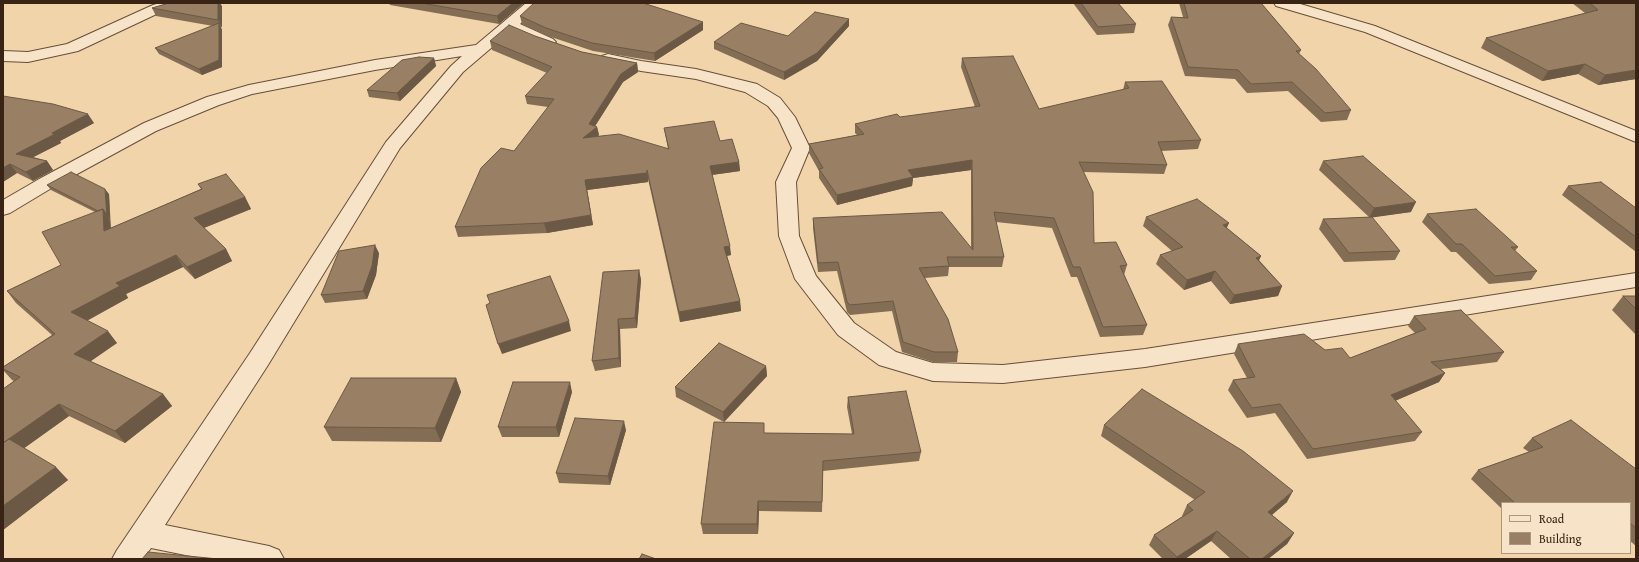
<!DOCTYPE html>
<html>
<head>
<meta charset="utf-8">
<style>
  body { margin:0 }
  #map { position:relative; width:1639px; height:562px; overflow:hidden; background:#f2d4ab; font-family:"Gentium Book Plus",serif }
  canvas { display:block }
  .frame { position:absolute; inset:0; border:4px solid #382315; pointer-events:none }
  .legend { position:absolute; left:1501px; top:502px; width:130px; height:52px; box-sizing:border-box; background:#f7e3c8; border:1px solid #ab9680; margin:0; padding:5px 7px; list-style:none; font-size:12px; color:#382315 }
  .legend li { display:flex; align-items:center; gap:8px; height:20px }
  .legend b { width:20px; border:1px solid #ab9680 }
</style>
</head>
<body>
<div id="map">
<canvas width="1639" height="562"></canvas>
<div class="frame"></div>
<ul class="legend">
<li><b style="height:5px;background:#f7e3c8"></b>Road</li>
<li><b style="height:11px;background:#997f63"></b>Building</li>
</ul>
</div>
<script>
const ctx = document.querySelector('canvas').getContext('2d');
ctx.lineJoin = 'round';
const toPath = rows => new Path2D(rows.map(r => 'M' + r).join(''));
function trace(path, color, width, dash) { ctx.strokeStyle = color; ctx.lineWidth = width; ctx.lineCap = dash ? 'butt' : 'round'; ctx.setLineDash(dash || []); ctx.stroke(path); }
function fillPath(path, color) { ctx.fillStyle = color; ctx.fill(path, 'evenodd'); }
const minor = toPath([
  [160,3,184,3,182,6,163,11,78,51,28,62,3,61,3,51,28,52,67,44,153,5,160,3],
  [526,3,542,3,520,24,553,39,556,42,553,45,548,47,543,45,511,31,463,72,400,148,268,365,165,525,269,546,279,550,284,559,205,559,151,548,143,559,112,559,117,550,250,353,386,142,451,66,462,56,375,70,252,94,219,105,156,131,55,186,10,213,3,215,3,200,41,178,144,123,207,97,249,85,375,60,476,45,526,3],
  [1274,3,1297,3,1375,26,1636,131,1636,142,1365,32,1276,6,1274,3],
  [608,54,641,61,696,69,757,84,780,98,795,117,810,148,796,182,799,236,816,276,854,323,896,352,933,363,1003,365,1145,349,1636,273,1636,287,1145,367,1003,383,933,381,879,365,838,335,795,279,779,236,776,182,792,148,778,118,768,106,745,92,696,79,641,71,602,62,600,59,602,56,608,54]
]);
const wall = toPath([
  [389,3,524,3,499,24,390,5],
  [1073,3,1118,3,1136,24,1134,33,1097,35],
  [1179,3,1261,3,1301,50,1299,54,1351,110,1347,120,1321,122,1288,91,1247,93,1235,79,1185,76,1168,25,1171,17,1183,17],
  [1572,3,1636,3,1636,79,1598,85,1578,74,1542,81,1481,48,1486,38,1585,13],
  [222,6,222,27,221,27,222,30,222,67,202,75,159,54,155,48,213,26,156,16,152,8],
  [520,16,703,22,703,30,655,61,593,51,548,36,522,24],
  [849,26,817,61,784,80,714,49,714,42,788,36],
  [535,36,582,52,637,63,638,72,623,82,595,126,597,127,599,135,598,136,668,149,664,128,720,141,739,162,740,171,712,175,731,255,727,256,740,301,741,311,680,322,648,179,648,182,587,190,593,225,547,233,458,237,455,227,548,107,527,104,525,96,547,73,492,50,490,41],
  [434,58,436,66,400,101,369,97,367,90],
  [962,58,1039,109,1123,90,1125,82,1201,140,1198,149,1161,151,1167,165,1164,174,1083,172,1094,243,1127,265,1124,275,1147,325,1143,335,1100,337,1077,277,1071,277,1052,228,996,222,1004,257,1002,267,949,267,948,276,925,278,958,352,957,362,933,362,902,352,892,311,850,315,847,312,837,271,818,272,813,228,813,218,971,248,971,170,913,178,912,186,837,205,819,178,819,171,809,153,809,144,857,135,855,133,855,124,975,107,961,67],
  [3,96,94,123,60,141,61,143,33,157,47,161,53,170,33,181,17,173,3,182],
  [1323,161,1411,212,1371,217,1400,251,1395,260,1344,262,1319,229,1323,219,1369,217,1319,170],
  [198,184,245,197,251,209,204,228,226,249,232,261,195,279,183,267,126,294,128,298,87,321,117,343,90,361,163,394,172,406,125,443,69,416,24,448,68,480,3,530,3,389,14,381,12,380,3,370,3,367,52,335,16,303,7,291,61,265,95,212,51,190,47,185,109,194,111,228,201,189],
  [1568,186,1636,208,1636,252,1562,195],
  [1427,214,1518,247,1515,251,1537,271,1531,280,1489,284,1456,252,1451,252,1422,222],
  [1146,217,1227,228,1261,256,1259,260,1282,286,1278,296,1230,304,1211,281,1184,290,1156,264,1160,255,1172,251,1143,226],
  [379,253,376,275,367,299,325,303,321,295],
  [639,270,641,280,637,328,620,329,621,367,595,371,592,361],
  [1623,296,1636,296,1636,335,1612,310],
  [1414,316,1504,352,1497,362,1441,369,1445,373,1439,382,1395,401,1422,432,1415,441,1307,459,1275,413,1247,418,1228,390,1233,380,1247,378,1234,354,1238,344,1325,350,1350,358,1415,333,1408,326],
  [766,366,767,376,724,422,676,397,675,387],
  [456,378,461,392,441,442,332,441,324,427],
  [572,392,559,437,502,437,498,427],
  [848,397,921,452,919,461,823,471,822,512,759,511,758,534,703,534,701,524,765,433,852,434,847,407],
  [1104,425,1287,502,1272,515,1294,533,1287,544,1268,559,1231,559,1211,541,1185,559,1163,559,1149,545,1154,535,1183,516,1182,516,1187,505,1195,500,1101,436],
  [626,430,610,485,559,483,556,473],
  [1532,438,1636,469,1636,546,1630,541,1630,503,1502,503,1502,509,1471,479,1478,470,1529,452,1523,448]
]);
const shadedWall = toPath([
  [218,3,220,3,222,6,222,27,218,20],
  [513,3,524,3,499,24,497,16],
  [849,19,849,26,817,61,784,80,784,72],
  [703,22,703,30,655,61,654,53],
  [219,23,222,30,222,67,202,75,199,69],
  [434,58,436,66,400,101,397,93],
  [637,63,638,72,623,82,592,131,597,127,599,135,585,147,583,138,589,124,621,74],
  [1585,64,1578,74,1542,81,1548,71],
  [1636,70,1636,79,1598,85,1605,75],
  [88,114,94,123,60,141,61,143,22,163,16,154,52,133],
  [972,160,971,170,913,178,912,186,837,205,837,195,908,170],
  [47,161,53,170,33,181,26,172],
  [739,162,740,171,711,175,710,166],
  [10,164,17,173,3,182,3,168],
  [647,170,648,179,648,182,587,190,593,225,547,233,544,223,585,180],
  [105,189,109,194,110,220,107,215],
  [245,197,251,209,201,229,194,218],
  [1416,202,1411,212,1369,218,1374,208],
  [103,209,110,221,112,243,104,231],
  [1229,223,1225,232,1223,225],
  [375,245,379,253,376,275,367,299,363,291],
  [730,246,731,255,725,256,724,247],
  [226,249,232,261,195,279,187,267],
  [176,255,183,267,126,294,128,298,80,324,71,312,116,283],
  [1261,256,1256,266,1256,258],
  [639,270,641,280,637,328,635,318],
  [1215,271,1211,281,1184,290,1187,280],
  [1282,286,1278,296,1230,304,1234,295],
  [740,301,741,311,680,322,679,312],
  [618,319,620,329,621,367,619,358],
  [569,321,571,331,502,354,498,344],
  [108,331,117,343,84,366,74,354],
  [766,366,767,376,724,422,723,412],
  [1445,373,1439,382,1385,405,1391,395],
  [456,378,461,392,441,442,435,428],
  [570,382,572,392,559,437,556,427],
  [163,394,172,406,125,443,115,431],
  [59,404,69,416,5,462,3,443],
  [624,421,626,430,610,485,608,476],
  [56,467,68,480,3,530,3,506],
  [1293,491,1287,502,1262,523,1268,512],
  [758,501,759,511,758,534,757,524],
  [1217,531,1211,541,1185,559,1176,559,1177,557],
  [1294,533,1287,544,1268,559,1262,559]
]);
const building = toPath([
  [169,3,218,3,218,20,152,8,169,3],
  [421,3,513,3,497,16,421,3],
  [534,3,643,3,703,22,654,53,592,43,546,28,520,16,534,3],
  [1081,3,1118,3,1136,24,1098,27,1081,3],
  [1184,3,1261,3,1301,50,1296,51,1316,69,1351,110,1325,113,1292,82,1251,84,1238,70,1188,67,1171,17,1188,18,1184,3],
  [1590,3,1636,3,1636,70,1605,75,1585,64,1548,71,1486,38,1598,10,1590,3],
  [815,12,849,19,817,53,784,72,714,42,741,23,788,36,815,12],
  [219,23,219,60,199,69,155,48,219,23],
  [509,25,535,36,582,52,637,63,621,74,589,124,597,127,583,138,619,134,669,149,664,128,714,121,720,141,732,139,739,162,710,166,730,246,724,247,740,301,679,312,647,170,647,173,585,180,591,215,544,223,455,227,481,168,501,148,514,151,554,99,525,96,552,67,490,41,509,25],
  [1013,56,1039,109,1129,88,1125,82,1162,81,1201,140,1158,142,1167,165,1079,162,1093,192,1094,243,1116,242,1127,265,1120,266,1147,325,1103,327,1080,267,1073,267,1054,218,994,212,1004,257,947,257,949,266,919,268,948,319,958,352,934,352,903,342,893,301,850,305,847,302,838,262,818,263,813,218,942,212,973,250,972,160,908,170,913,177,837,195,819,169,823,168,809,144,864,134,855,124,897,114,900,117,980,106,962,58,1013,56],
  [419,57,434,58,397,93,367,90,402,60,419,57],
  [3,96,53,104,88,114,52,133,55,134,16,154,47,161,26,172,10,164,3,168,3,96],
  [1363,156,1416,202,1374,208,1323,161,1363,156],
  [71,172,105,189,107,215,103,209,98,211,47,185,71,172],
  [226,174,245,197,194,218,226,249,187,267,176,255,116,283,120,286,71,312,108,331,74,354,163,394,115,431,59,404,3,443,3,389,20,377,3,369,3,367,55,334,7,291,61,265,42,232,103,209,104,231,202,189,198,184,226,174],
  [1601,182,1636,208,1636,237,1568,186,1601,182],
  [1197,199,1229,223,1223,225,1261,256,1256,258,1282,286,1234,295,1215,271,1187,280,1160,255,1183,247,1146,217,1197,199],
  [1476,209,1518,247,1511,247,1537,271,1495,276,1462,244,1456,244,1427,214,1476,209],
  [1372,217,1400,251,1349,253,1323,219,1372,217],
  [375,245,372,266,363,291,321,295,339,251,375,245],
  [639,270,635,318,618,319,619,358,592,361,603,272,639,270],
  [550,276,569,321,498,344,486,305,490,303,487,295,550,276],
  [1623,296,1636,296,1636,309,1623,296],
  [1461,310,1504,352,1431,362,1445,373,1391,395,1422,432,1313,449,1280,404,1252,408,1233,380,1255,377,1238,344,1304,334,1325,350,1342,348,1350,358,1426,329,1414,316,1461,310],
  [719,343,766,366,723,412,675,387,719,343],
  [351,378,456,378,435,428,324,427,351,378],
  [513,382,570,382,556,427,498,427,513,382],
  [1142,389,1243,451,1293,491,1268,512,1294,533,1262,559,1250,559,1217,531,1177,557,1154,535,1193,510,1187,505,1205,492,1104,425,1142,389],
  [906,391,921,452,823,461,822,502,758,501,757,524,701,524,714,422,764,423,764,433,854,434,848,397,906,391],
  [575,418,624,421,608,476,556,473,575,418],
  [1571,420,1636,469,1636,528,1630,523,1630,503,1515,503,1478,470,1543,447,1532,438,1571,420],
  [9,439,56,467,3,506,3,443,9,439],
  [148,552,218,559,142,559,148,552],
  [642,554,656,559,639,559,642,554]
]);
trace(minor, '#664f3a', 2);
fillPath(minor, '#f7e3c8');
fillPath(wall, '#846d55');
fillPath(shadedWall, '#6b5945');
fillPath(building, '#997f63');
trace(building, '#6b5945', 1);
</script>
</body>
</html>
